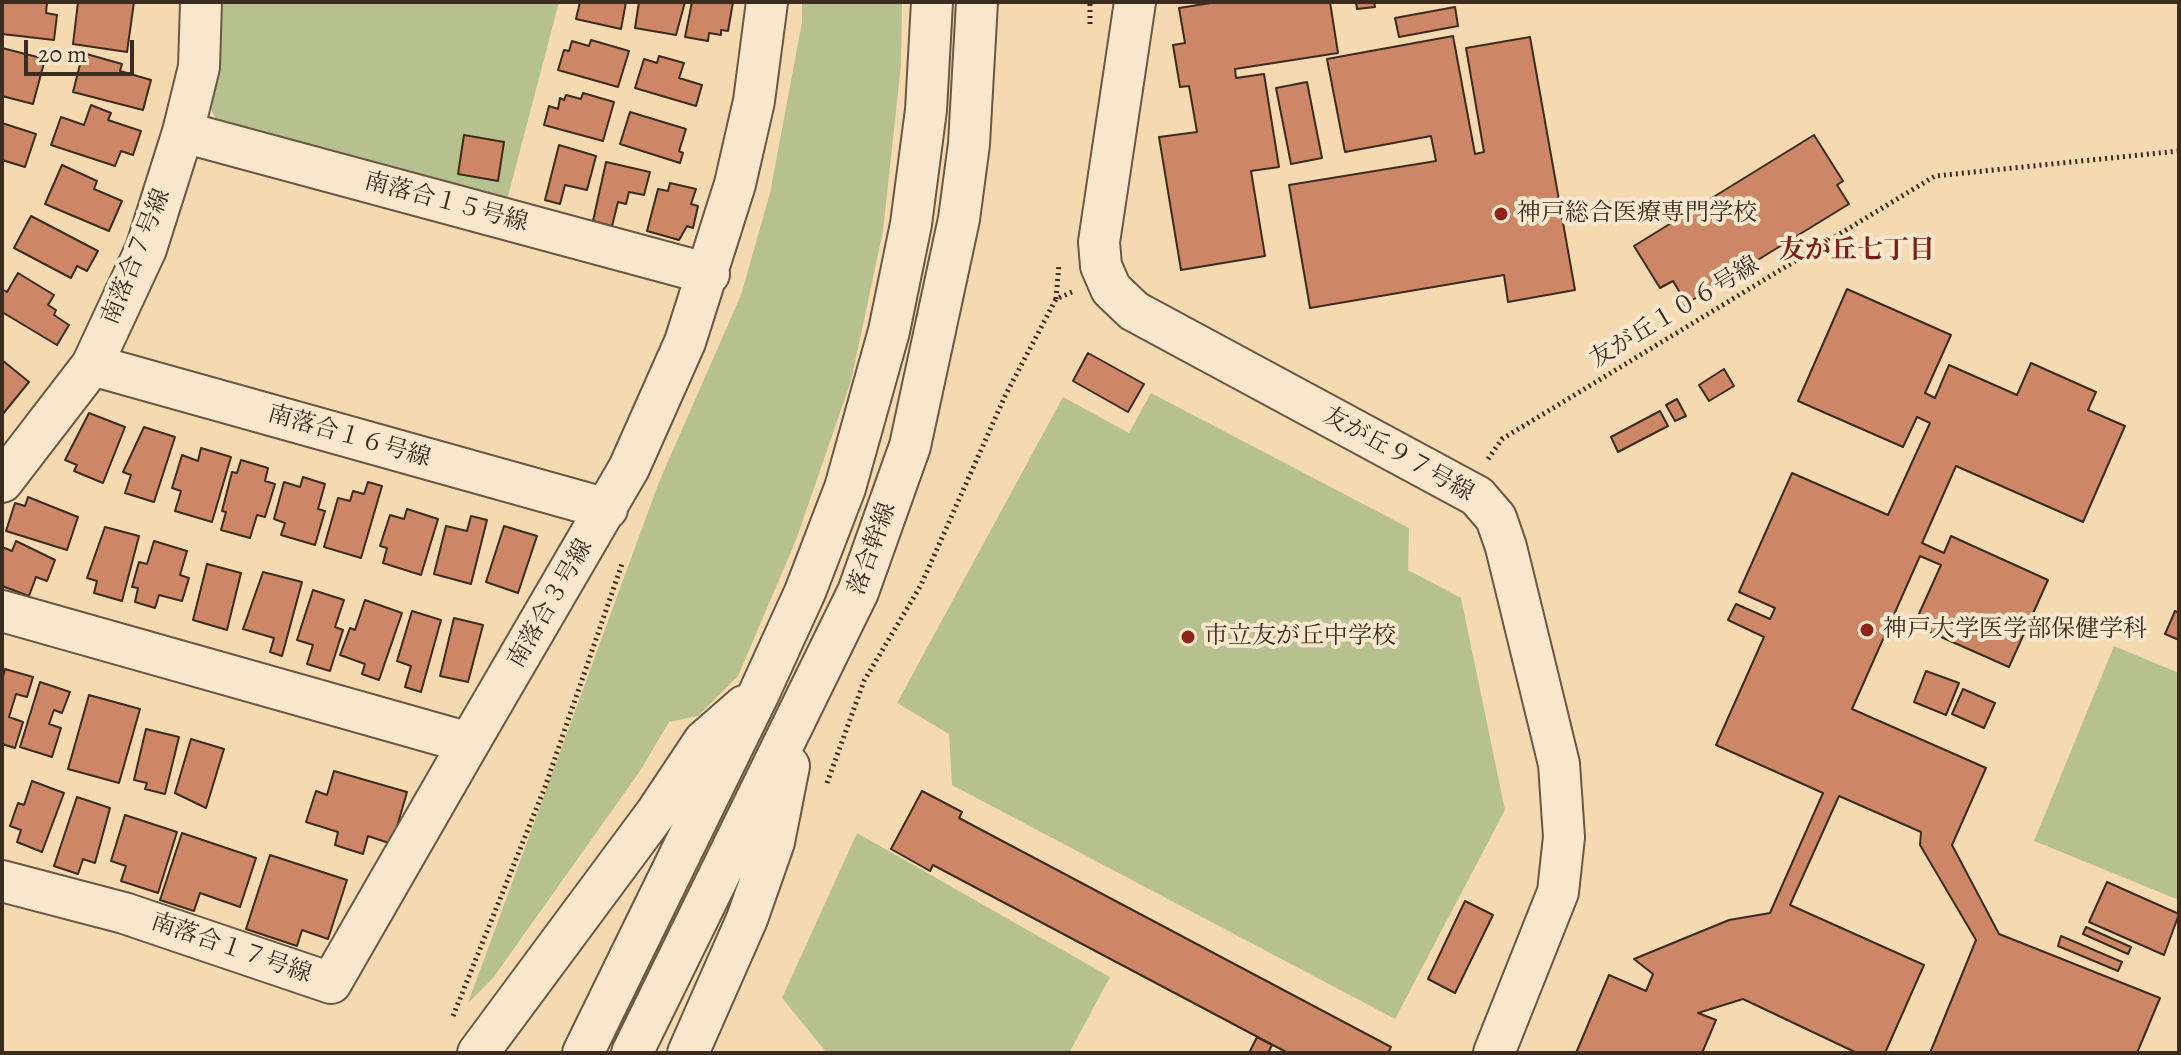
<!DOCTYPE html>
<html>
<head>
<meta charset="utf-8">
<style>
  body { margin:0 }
  #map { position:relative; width:2181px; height:1055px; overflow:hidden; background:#f5dab1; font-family:Alegreya,serif }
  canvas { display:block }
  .frame { position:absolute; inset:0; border:4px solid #3c2b1f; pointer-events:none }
  .scale { position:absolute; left:24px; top:40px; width:110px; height:36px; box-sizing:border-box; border:4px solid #3c2b1f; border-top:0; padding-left:10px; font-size:24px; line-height:28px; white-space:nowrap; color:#3c2b1f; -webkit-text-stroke:6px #f8e7cc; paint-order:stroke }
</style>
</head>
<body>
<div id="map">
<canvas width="2181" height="1055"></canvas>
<div class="frame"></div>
<div class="scale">20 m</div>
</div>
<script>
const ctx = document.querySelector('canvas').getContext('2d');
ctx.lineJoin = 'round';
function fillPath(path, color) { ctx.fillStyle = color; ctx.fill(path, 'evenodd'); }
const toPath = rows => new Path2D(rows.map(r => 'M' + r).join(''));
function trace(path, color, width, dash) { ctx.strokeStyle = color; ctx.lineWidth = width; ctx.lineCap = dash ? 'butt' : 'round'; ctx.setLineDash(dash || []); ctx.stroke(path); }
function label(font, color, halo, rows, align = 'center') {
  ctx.font = font + ' Alegreya,"Noto Serif JP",serif'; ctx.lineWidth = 8; ctx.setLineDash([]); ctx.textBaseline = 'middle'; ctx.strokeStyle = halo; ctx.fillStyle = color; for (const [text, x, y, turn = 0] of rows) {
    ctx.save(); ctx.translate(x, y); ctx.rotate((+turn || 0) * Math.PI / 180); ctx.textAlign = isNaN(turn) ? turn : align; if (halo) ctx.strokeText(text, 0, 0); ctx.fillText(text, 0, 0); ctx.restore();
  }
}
const green = toPath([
  [211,2,559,2,507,200,216,120,205,95],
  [802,2,902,2,901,65,883,231,851,381,796,540,738,676,698,716,669,722,640,771,493,978,468,1003,659,482,741,295,770,193,802,22],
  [1151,393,1409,528,1408,570,1461,598,1505,810,1395,1019,952,785,949,734,897,703,1063,397,1129,433],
  [2114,646,2179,673,2179,900,2034,841],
  [857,833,1110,977,1069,1053,827,1053,782,998]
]);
const building = toPath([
  [2,2,47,3,46,13,57,15,54,40,2,34,2,2],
  [78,2,134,2,127,52,73,44,78,2],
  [580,2,626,2,621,29,576,19,580,2],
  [639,2,685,2,676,35,635,28,639,2],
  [692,2,733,2,728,31,721,30,721,35,709,33,708,41,685,37,692,2],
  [1217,2,1330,2,1338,53,1235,69,1236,78,1264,74,1279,167,1251,171,1265,256,1181,270,1159,137,1197,132,1189,86,1180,87,1173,45,1185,43,1179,8,1217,2],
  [1356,2,1374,2,1375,7,1357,9,1356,2],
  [1455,7,1458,26,1399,37,1395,18,1455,7],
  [1453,36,1475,154,1484,152,1466,48,1530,37,1575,290,1508,302,1504,275,1310,308,1289,185,1436,161,1431,136,1345,152,1327,59,1453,36],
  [591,40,629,51,618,87,558,70,564,50,569,51,572,41,589,46,591,40],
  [2,48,45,59,33,104,2,96,2,48],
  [83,53,122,64,120,71,151,80,143,110,73,92,83,53],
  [659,56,684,63,679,78,702,85,696,106,635,88,644,59,657,63,659,56],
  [1307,82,1322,158,1291,164,1276,88,1307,82],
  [583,93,614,102,603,141,544,125,549,106,558,109,560,98,564,100,566,95,581,99,583,93],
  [91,105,111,113,108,120,141,131,133,155,121,151,115,166,51,145,61,117,84,125,91,105],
  [630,112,686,129,679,151,683,153,680,163,620,144,630,112],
  [2,123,36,134,25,167,2,160,2,123],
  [464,135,504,142,498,181,458,174,464,135],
  [1814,135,1843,181,1837,185,1849,204,1681,307,1676,299,1682,296,1673,281,1660,288,1634,246,1814,135],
  [559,145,596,156,587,190,565,185,560,204,545,200,559,145],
  [606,162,650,172,644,195,629,192,626,204,618,202,612,226,593,221,606,162],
  [62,165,97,181,94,189,122,201,109,231,45,204,62,165],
  [670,183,696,189,691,204,698,206,693,228,687,226,679,240,647,231,658,189,668,191,670,183],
  [31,216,98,251,87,271,77,266,71,278,14,248,31,216],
  [18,273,54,295,48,305,56,310,54,315,69,325,57,345,2,312,2,289,7,292,18,273],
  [1847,289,1951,335,1925,393,1935,398,1949,365,2017,395,2031,363,2096,392,2088,410,2125,426,2083,522,1956,466,1922,543,1944,553,1951,536,2048,580,2009,667,1914,625,1941,565,1920,556,1852,709,1986,768,1952,845,1999,934,2160,998,2137,1053,1930,1053,1976,940,1920,845,1921,832,1839,796,1790,905,1924,965,1885,1053,1857,1053,1743,999,1698,1013,1716,1020,1702,1053,1576,1053,1609,975,1646,991,1653,974,1634,959,1729,920,1770,913,1823,793,1716,745,1764,637,1728,620,1736,604,1770,619,1775,608,1739,592,1792,473,1888,515,1930,423,1917,417,1903,447,1798,401,1847,289],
  [1088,353,1144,384,1128,412,1073,381,1088,353],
  [2,360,29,382,2,415,2,360],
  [1724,369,1734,386,1709,401,1699,385,1724,369],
  [1677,399,1686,416,1675,421,1666,405,1677,399],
  [1660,411,1668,426,1618,452,1611,437,1660,411],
  [89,413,125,427,103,483,74,471,77,465,65,460,89,413],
  [144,427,175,437,154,502,125,493,131,475,123,472,144,427],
  [201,448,231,457,212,522,175,511,181,491,172,488,182,455,198,461,201,448],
  [241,460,268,468,265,481,275,484,265,517,257,515,250,538,221,530,226,512,222,511,232,472,237,473,241,460],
  [303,477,325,484,318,509,325,511,315,545,281,535,285,523,274,519,284,482,300,487,303,477],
  [368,482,382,486,361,558,324,547,338,498,350,501,353,491,364,494,368,482],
  [28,497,78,517,67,550,6,531,15,503,25,506,28,497],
  [407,509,438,519,421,575,383,563,387,548,380,546,390,515,404,519,407,509],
  [471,516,487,520,471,584,434,574,446,526,467,531,471,516],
  [504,526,537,536,518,593,486,582,504,526],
  [105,527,139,536,122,601,94,593,97,581,87,578,105,527],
  [16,541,55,560,47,581,36,577,29,596,2,586,2,547,12,551,16,541],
  [154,541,187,551,180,575,189,578,182,601,159,595,155,608,135,602,138,588,132,587,139,562,147,564,154,541],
  [207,564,241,573,227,630,193,620,207,564],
  [263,572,302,582,282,656,270,652,274,638,243,629,263,572],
  [313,590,344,600,335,627,343,630,330,671,307,664,313,645,297,640,313,590],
  [365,600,402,613,379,680,362,674,365,664,340,655,350,628,355,630,365,600],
  [412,611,441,620,421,692,405,687,411,666,397,661,412,611],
  [2175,611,2179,613,2179,640,2165,634,2175,611],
  [454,618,483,625,468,682,440,676,454,618],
  [5,669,33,677,27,697,16,694,9,717,23,722,15,748,2,744,2,681,5,669],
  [1926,671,1959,683,1946,715,1914,702,1926,671],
  [40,682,70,692,62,713,54,710,49,724,61,728,52,757,20,747,40,682],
  [1963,689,1995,703,1984,728,1952,714,1963,689],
  [89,695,140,709,119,783,68,769,89,695],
  [146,729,179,737,165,794,145,789,147,783,134,780,146,729],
  [191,739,224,749,206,808,175,793,191,739],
  [334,771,407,792,392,844,368,836,363,854,335,845,338,832,306,822,316,791,327,795,334,771],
  [32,781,64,793,42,852,17,842,21,830,10,826,18,803,24,805,32,781],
  [922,791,962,812,959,818,1391,1047,1388,1053,1288,1053,933,865,930,871,891,849,922,791],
  [77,797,110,808,95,863,83,859,78,874,54,866,77,797],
  [125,815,177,832,158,893,121,881,126,866,111,861,125,815],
  [182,833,256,858,240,907,200,893,194,911,160,900,182,833],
  [270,855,347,880,328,939,302,930,297,946,246,929,270,855],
  [2107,882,2179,914,2164,955,2089,922,2107,882],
  [1465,901,1493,915,1455,993,1428,979,1465,901],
  [2086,927,2131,947,2128,954,2083,934,2086,927],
  [2061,936,2122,962,2118,971,2058,946,2061,936],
  [1257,1037,1272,1045,1268,1053,1249,1053,1257,1037]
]);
const path = toPath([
  [1090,24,1090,2],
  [1056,299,1059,264],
  [1488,459,1502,439,1935,176,2179,151],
  [827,783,864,681,921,585,1005,396,1056,299,1072,292],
  [453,1016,545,787,623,561]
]);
const minor = toPath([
  [1135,2,1099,242,1101,266,1111,289,1134,311,1477,496,1496,518,1506,547,1559,764,1564,837,1558,892,1494,1053],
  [183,132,709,274],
  [92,365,607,509],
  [2,482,92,365,146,249,183,132,199,67,201,2],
  [2,611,469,743,629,468,685,342,735,184,754,101,767,2],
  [2,881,124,913,331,983,469,743],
  [478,1053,656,813,704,741,744,706],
  [583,1053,759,693,805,592,845,488,889,331,911,224,926,110,932,2],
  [632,1053,858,592,910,446,959,219,969,144,977,2],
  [688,1053,747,919,774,842,789,766]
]);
const markers = [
  [1501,214,8,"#8f2418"],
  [1867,630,8,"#8f2418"],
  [1188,637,8,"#8f2418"]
];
const streetNames = [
  ["南落合１５号線",446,203,15],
  ["南落合７号線",137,257,-68],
  ["友が丘１０６号線",1675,313,-31],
  ["南落合１６号線",349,437,16],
  ["友が丘９７号線",1398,455,29],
  ["落合幹線",873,549,-70],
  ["南落合３号線",551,604,-60],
  ["南落合１７号線",231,949,19]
];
const poiNames = [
  ["神戸総合医療専門学校",1517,214],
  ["神戸大学医学部保健学科",1883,630],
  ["市立友が丘中学校",1204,637]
];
const neighbourhoodNames = [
  ["友が丘七丁目",1857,252]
];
fillPath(green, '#b7c08f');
fillPath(building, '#ce8766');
trace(building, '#3c2b1f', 2);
trace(minor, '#6a5744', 44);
trace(path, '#3c2b1f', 5, [2, 4]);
trace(minor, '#f8e7cc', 40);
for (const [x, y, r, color] of markers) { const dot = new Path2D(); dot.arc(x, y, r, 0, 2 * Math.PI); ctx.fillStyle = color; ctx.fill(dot); trace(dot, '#f8e7cc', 3); }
label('24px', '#3c2b1f', '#f8e7cc', streetNames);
label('24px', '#3c2b1f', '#f8e7cc', poiNames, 'left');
label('bold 26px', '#7a1f14', '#f8e7cc', neighbourhoodNames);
</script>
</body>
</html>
